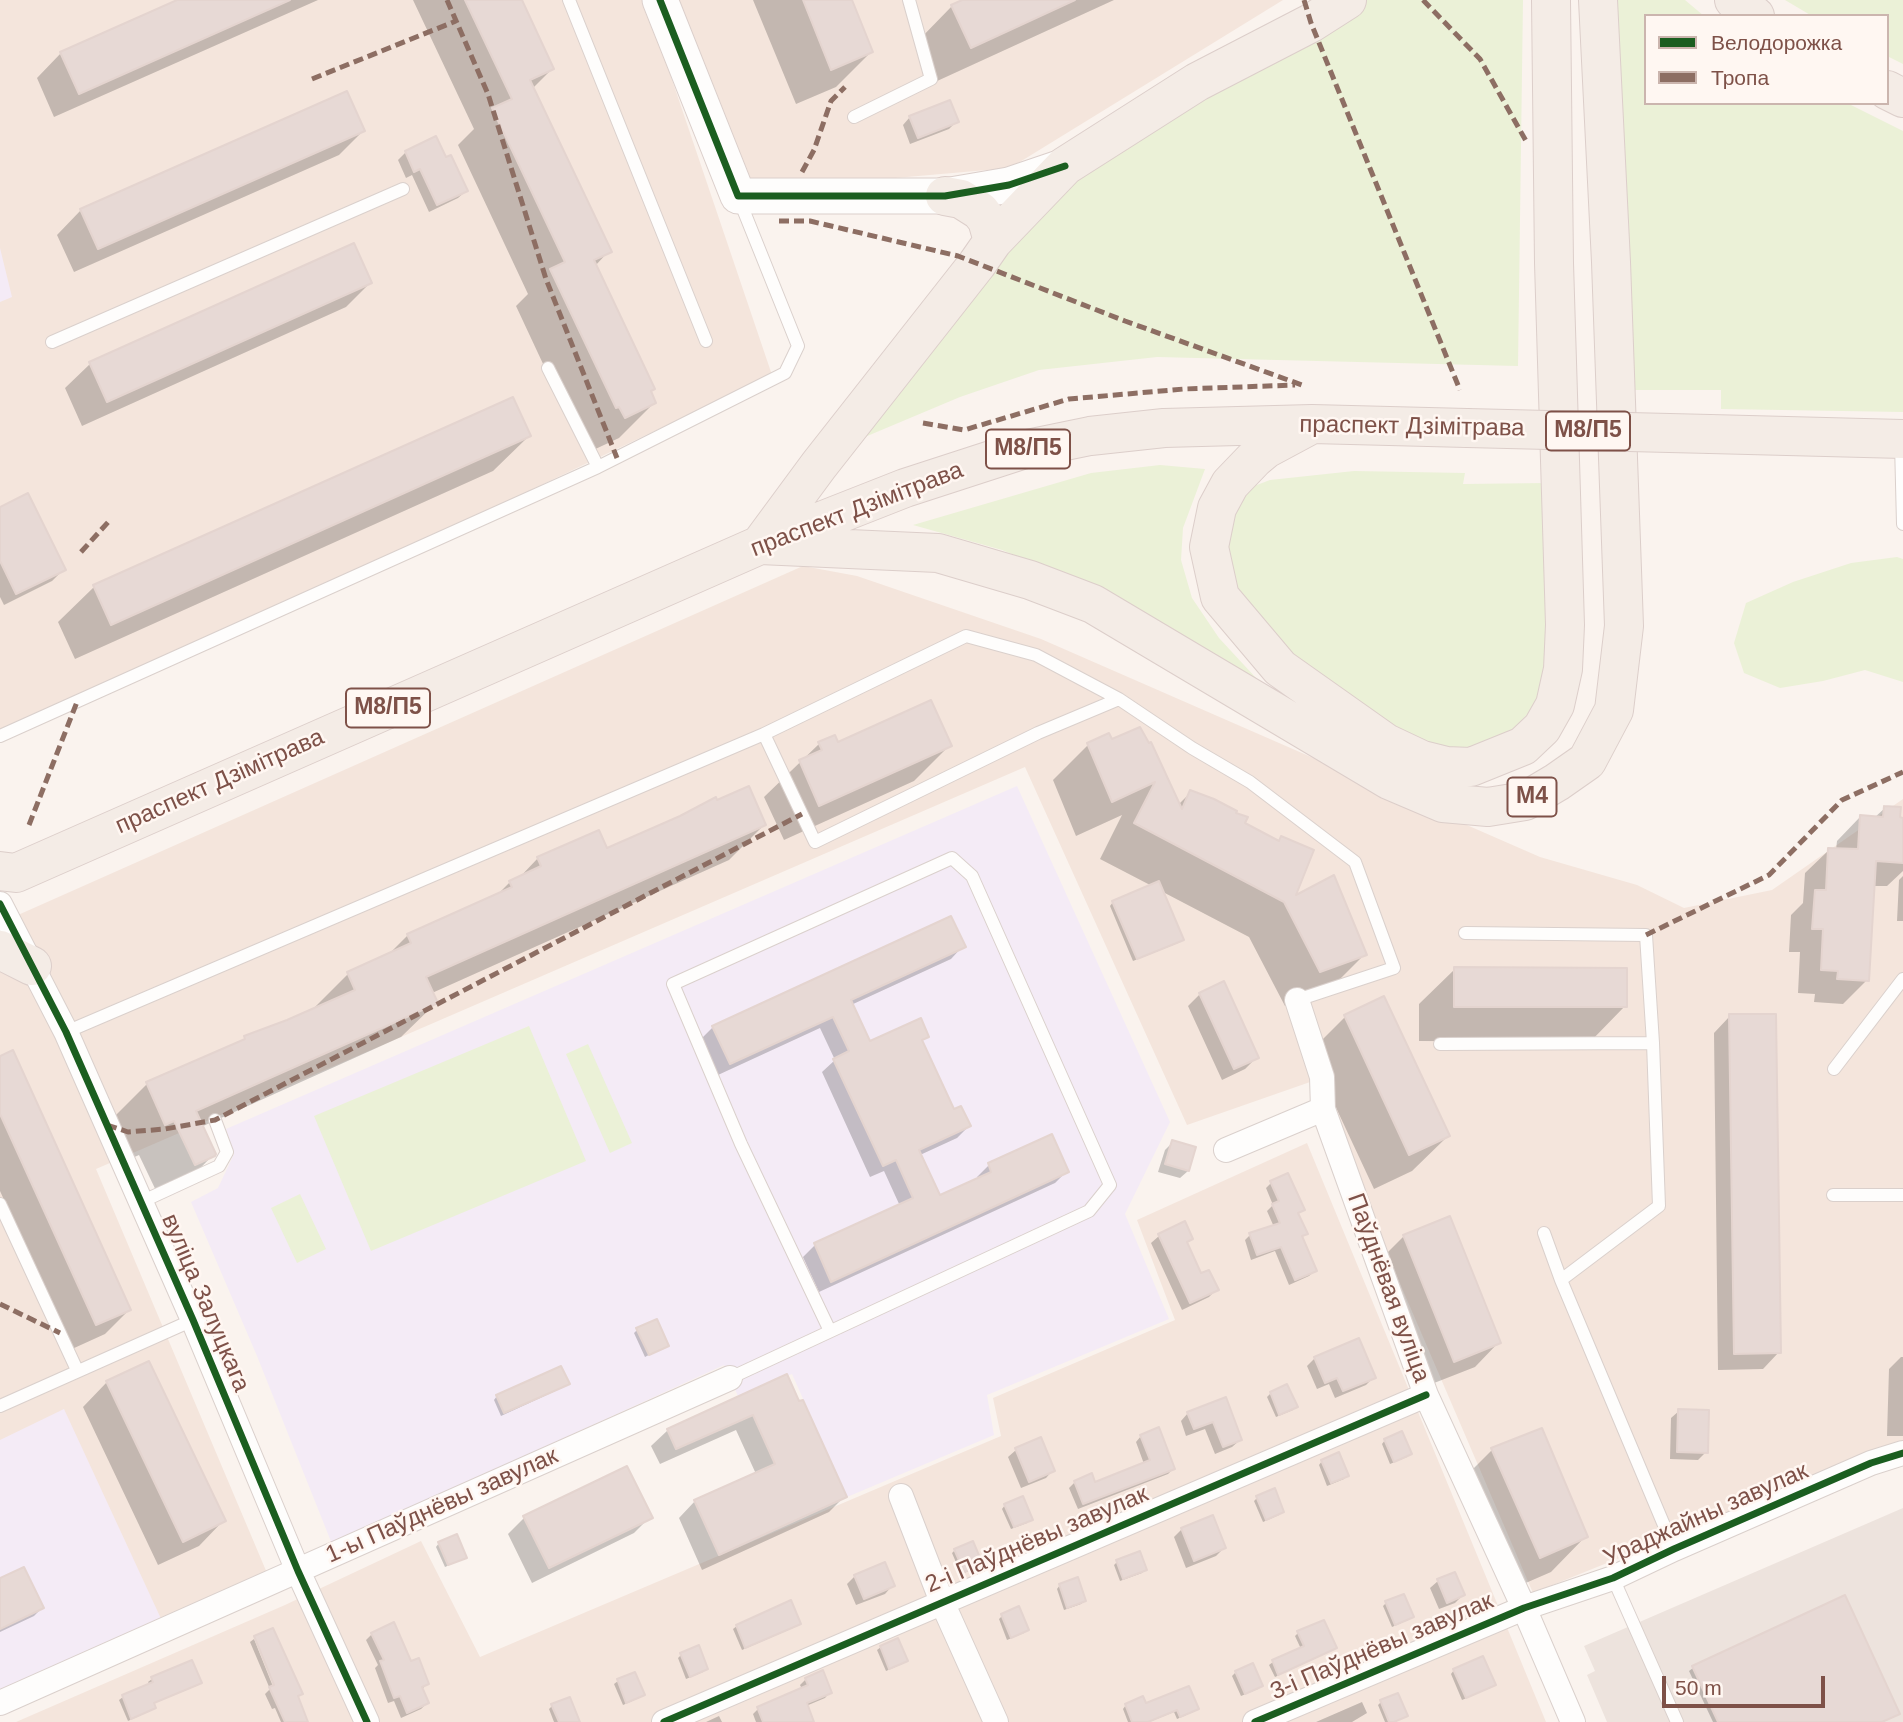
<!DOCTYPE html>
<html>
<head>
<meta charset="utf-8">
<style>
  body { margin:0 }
  #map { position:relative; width:1903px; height:1722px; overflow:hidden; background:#faf3ee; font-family:Helvetica,sans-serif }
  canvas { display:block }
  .legend { position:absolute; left:1644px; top:14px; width:245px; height:91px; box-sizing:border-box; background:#fff7f2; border:2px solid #cbb5ae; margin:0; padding:9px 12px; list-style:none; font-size:21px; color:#7e5148 }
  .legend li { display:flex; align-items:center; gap:14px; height:35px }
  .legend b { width:35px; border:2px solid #cbb5ae }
  .scale { position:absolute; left:1662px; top:1676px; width:163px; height:32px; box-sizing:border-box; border:4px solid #7e5148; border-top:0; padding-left:9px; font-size:21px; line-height:24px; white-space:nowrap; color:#7e5148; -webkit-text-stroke:5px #fff7f2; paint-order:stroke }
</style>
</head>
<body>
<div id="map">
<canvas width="1903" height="1722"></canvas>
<ul class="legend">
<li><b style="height:9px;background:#1b5e20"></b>Велодорожка</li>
<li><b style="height:9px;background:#8d6e63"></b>Тропа</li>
</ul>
<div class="scale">50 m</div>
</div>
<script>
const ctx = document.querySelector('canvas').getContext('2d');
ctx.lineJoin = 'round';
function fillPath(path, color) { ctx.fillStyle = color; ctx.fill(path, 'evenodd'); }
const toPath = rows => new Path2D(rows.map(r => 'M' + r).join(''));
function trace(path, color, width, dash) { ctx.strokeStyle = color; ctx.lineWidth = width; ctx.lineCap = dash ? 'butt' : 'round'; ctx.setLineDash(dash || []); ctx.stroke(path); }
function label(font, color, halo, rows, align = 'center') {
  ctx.font = font + ' Helvetica,sans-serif'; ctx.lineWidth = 5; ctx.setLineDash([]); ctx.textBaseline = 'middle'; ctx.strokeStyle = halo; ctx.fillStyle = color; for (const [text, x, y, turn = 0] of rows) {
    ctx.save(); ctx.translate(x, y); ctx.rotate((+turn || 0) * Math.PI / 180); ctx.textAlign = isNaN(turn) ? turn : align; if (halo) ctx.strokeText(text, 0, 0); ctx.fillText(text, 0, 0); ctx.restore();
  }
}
const residential = toPath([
  [0,0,645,0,772,375,0,743],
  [679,0,1283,0,1010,168,746,191],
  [803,566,857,576,1041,639,1540,857,1637,885,1684,908,1772,890,1903,799,1903,1443,1533,1593,1313,1081,1187,1125,1025,767,96,1169,267,1573,0,1686,0,923],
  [1307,1143,1546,1722,16,1722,285,1605,421,1541,480,1657,1001,1436,993,1398,1175,1320,1137,1220]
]);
const industrial = toPath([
  [1903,1508,1903,1722,1607,1722,1587,1675,1595,1671,1584,1646]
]);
const education = toPath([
  [0,248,12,297,0,302],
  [1017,786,1170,1122,1125,1214,1169,1319,987,1395,994,1435,847,1497,792,1374,738,1396,724,1365,332,1544,257,1356,191,1202,218,1188,234,1154,226,1129],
  [64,1409,163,1623,0,1693,0,1440]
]);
const green = toPath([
  [1362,0,1523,0,1518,366,1157,357,1039,370,960,397,853,442,1076,170],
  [1613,0,1685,0,1704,16,1646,16,1646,103,1847,103,1903,131,1903,412,1721,409,1721,390,1630,390],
  [1785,0,1903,0,1903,64,1887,56,1887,16,1812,16],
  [1160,465,1205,469,1183,528,1181,560,1192,598,1219,638,1269,692,1101,591,1002,550,913,525,1091,473],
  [1354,471,1465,473,1463,484,1547,483,1546,682,1530,711,1509,735,1474,750,1441,753,1384,731,1253,630,1221,561,1233,511,1249,488,1270,480],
  [1897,557,1903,559,1903,682,1865,670,1823,681,1780,688,1744,673,1734,643,1746,603,1793,582,1851,563],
  [529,1026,586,1161,371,1251,314,1116],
  [588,1044,632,1143,610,1153,566,1054],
  [300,1194,326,1249,297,1263,271,1208]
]);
const shadow = toPath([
  [181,0,318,0,54,117,37,78,61,53],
  [413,0,520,0,552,69,532,89,609,251,595,266,654,403,619,438,589,452,580,443,516,306,528,294,458,145,474,129],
  [753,0,850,0,871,52,836,87,796,104],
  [966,0,1114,0,935,82,917,42,952,6],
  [910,117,957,121,949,129,910,144,903,125],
  [363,131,339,155,74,272,57,235,81,210],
  [406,152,466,191,458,198,429,212,412,175,406,178,398,160],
  [370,283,346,307,82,426,65,388,90,364],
  [512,399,529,436,493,471,75,659,58,622,94,587],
  [0,509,64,569,52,581,4,605,0,597],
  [1140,729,1178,805,1191,792,1278,842,1282,838,1293,899,1365,954,1329,990,1285,1006,1249,937,1161,891,1181,940,1178,943,1133,961,1110,906,1113,902,1152,886,1100,859,1122,815,1076,836,1053,780,1088,745,1111,741],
  [819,744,838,744,950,745,914,781,784,840,764,797],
  [1885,808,1899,819,1903,819,1903,871,1887,886,1873,886,1867,980,1843,1004,1814,1002,1815,994,1798,993,1800,952,1789,952,1791,915,1803,903,1805,873,1829,850,1836,850,1837,841,1860,817,1874,818],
  [764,825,729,860,432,993,436,1003,401,1037,201,1127,213,1155,178,1191,160,1199,139,1155,130,1159,112,1119,147,1084,239,1043,245,1038,287,1022,313,1009,348,974,387,956,408,935,495,897,510,882,519,878,538,858,606,851],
  [1903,876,1903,921,1897,921,1899,880],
  [963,946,951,959,851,1005,870,1043,927,1036,921,1042,953,1112,969,1126,957,1138,920,1155,939,1198,978,1180,977,1177,989,1165,1067,1171,1055,1183,819,1292,803,1257,815,1245,900,1206,884,1171,870,1177,822,1072,835,1060,820,1028,718,1075,701,1039,713,1027],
  [1455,969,1625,1006,1590,1042,1419,1041,1419,1004],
  [1200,994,1257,1057,1245,1069,1222,1080,1188,1006],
  [1730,1016,1779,1352,1763,1369,1718,1370,1714,1033],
  [1345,1017,1448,1136,1412,1171,1374,1189,1310,1052],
  [0,1058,129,1310,105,1334,72,1349,0,1191],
  [1173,1142,1188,1171,1180,1178,1158,1172,1165,1150],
  [1271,1183,1302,1210,1297,1215,1306,1234,1301,1238,1315,1271,1309,1276,1289,1285,1275,1251,1251,1260,1245,1240,1250,1235,1274,1227,1267,1211,1273,1205,1266,1188],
  [1159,1236,1191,1239,1186,1244,1200,1276,1217,1289,1209,1297,1182,1310,1151,1243],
  [1404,1236,1499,1342,1475,1367,1429,1385,1379,1261],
  [637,1330,667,1345,645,1357,634,1333],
  [1901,1357,1903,1357,1903,1436,1887,1436,1889,1369],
  [1315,1358,1374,1377,1366,1385,1335,1398,1329,1384,1317,1389,1307,1366],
  [786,1376,845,1496,829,1512,702,1570,679,1518,695,1501,756,1474,736,1430,660,1464,651,1446,668,1430],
  [107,1382,223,1521,199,1546,158,1565,83,1407],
  [567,1384,564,1387,501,1416,494,1400,497,1396],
  [1271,1393,1296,1407,1293,1410,1276,1417,1267,1397],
  [1225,1400,1240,1440,1232,1447,1215,1454,1205,1429,1186,1436,1181,1421,1188,1413],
  [1679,1411,1706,1452,1698,1460,1670,1459,1671,1418],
  [1141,1436,1173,1469,1168,1474,1078,1509,1069,1488,1075,1482,1094,1484,1144,1464,1136,1442],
  [1385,1440,1410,1454,1407,1457,1390,1464,1382,1444],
  [1016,1450,1053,1470,1046,1478,1021,1488,1008,1457],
  [1492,1450,1586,1536,1551,1572,1505,1592,1457,1485],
  [1322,1461,1347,1475,1344,1479,1327,1486,1319,1465],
  [1257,1498,1282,1512,1279,1515,1263,1522,1254,1501],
  [1005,1505,1031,1519,1027,1523,1011,1529,1002,1509],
  [650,1517,634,1533,532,1583,508,1534,524,1518],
  [1182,1529,1224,1548,1216,1556,1186,1568,1174,1537],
  [439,1543,465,1557,461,1560,445,1567,436,1547],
  [955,1550,981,1564,977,1568,961,1574,952,1553],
  [1117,1562,1145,1569,1142,1573,1120,1581,1114,1565],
  [855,1576,892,1586,885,1594,856,1605,847,1584],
  [0,1580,42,1608,34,1616,0,1632],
  [1438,1581,1463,1595,1455,1603,1439,1609,1430,1588],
  [1060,1585,1084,1601,1081,1604,1064,1610,1057,1589],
  [1844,1598,1897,1714,1894,1717,1883,1722,1713,1722,1689,1671,1693,1668],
  [1386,1603,1411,1617,1408,1620,1392,1627,1383,1606],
  [1002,1616,1027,1630,1024,1633,1007,1640,999,1619],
  [799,1623,795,1627,742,1650,733,1629,737,1626],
  [1298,1633,1335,1648,1331,1651,1275,1677,1269,1665,1273,1662,1301,1649,1295,1636],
  [372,1634,410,1663,427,1684,421,1690,427,1703,421,1709,401,1718,394,1701,388,1703,375,1668,378,1665,366,1640],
  [254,1639,276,1694,301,1694,296,1698,307,1722,281,1722,275,1708,272,1709,265,1694,270,1689,250,1642],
  [881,1647,906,1660,902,1664,886,1671,877,1650],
  [681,1655,706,1669,703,1672,686,1679,678,1658],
  [191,1662,200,1683,196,1686,152,1704,150,1711,128,1721,119,1700,123,1697,150,1685,148,1682,152,1679],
  [1454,1670,1494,1685,1490,1688,1462,1700,1451,1674],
  [822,1672,830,1692,825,1698,806,1706,812,1722,756,1722,753,1714,758,1709,802,1689,800,1685,806,1679],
  [1236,1672,1261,1686,1258,1689,1241,1696,1232,1676],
  [634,1674,643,1695,639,1698,623,1705,614,1684,618,1681],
  [1362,1702,1367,1713,1352,1722,1316,1722],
  [1381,1702,1406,1715,1395,1722,1385,1722,1378,1705],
  [1126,1705,1145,1705,1197,1709,1193,1712,1177,1719,1174,1712,1149,1722,1128,1722,1123,1709],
  [552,1706,575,1722,554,1722,549,1709],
  [719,1716,722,1722,706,1722]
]);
const building = toPath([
  [177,0,290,0,79,94,60,52,177,0],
  [465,0,522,0,554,69,530,80,612,252,594,260,655,389,651,391,656,403,625,418,619,407,616,408,550,269,565,262,492,108,512,99,465,0],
  [803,0,852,0,873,52,831,70,803,0],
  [962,0,1075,0,971,48,951,5,962,0],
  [347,91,365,131,98,249,80,209,347,91],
  [950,100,959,122,918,138,909,116,950,100],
  [436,136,446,157,451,155,468,191,437,205,420,169,414,172,405,151,436,136],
  [354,243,372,283,107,402,89,362,354,243],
  [513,397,531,436,111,625,93,585,513,397],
  [28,493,66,570,16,594,0,561,0,507,28,493],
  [931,700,952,746,819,806,799,760,822,750,818,742,835,735,838,742,931,700],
  [1140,727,1149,743,1151,742,1182,809,1190,790,1214,799,1237,811,1236,813,1248,817,1245,823,1279,841,1281,836,1314,850,1296,895,1334,875,1367,955,1320,972,1284,902,1134,823,1155,782,1112,802,1087,743,1109,733,1112,739,1140,727],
  [749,786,766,825,426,977,438,1003,196,1111,216,1154,215,1156,195,1165,174,1121,165,1125,146,1082,245,1039,244,1036,287,1020,355,990,347,972,411,943,407,934,512,887,509,881,541,866,537,857,599,830,607,848,680,816,716,797,717,800,749,786],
  [1884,806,1901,807,1900,817,1903,818,1903,863,1876,861,1869,981,1837,979,1838,971,1821,970,1823,929,1812,929,1815,890,1826,890,1828,848,1858,849,1860,815,1883,817,1884,806],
  [1159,881,1184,940,1137,959,1112,901,1159,881],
  [951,916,966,947,851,1000,870,1041,921,1018,929,1037,922,1040,954,1109,961,1106,971,1126,919,1150,940,1195,991,1172,988,1163,1052,1134,1069,1172,831,1282,814,1243,913,1198,896,1160,883,1166,833,1059,849,1051,833,1017,730,1064,712,1026,951,916],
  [1454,967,1627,968,1627,1007,1454,1007,1454,967],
  [1224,981,1259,1058,1234,1069,1199,993,1224,981],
  [1384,996,1450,1136,1409,1155,1344,1015,1384,996],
  [1729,1014,1776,1014,1781,1353,1734,1354,1729,1014],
  [13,1050,131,1310,96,1325,0,1114,0,1056,13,1050],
  [1172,1140,1196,1147,1189,1171,1165,1164,1172,1140],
  [1288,1173,1305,1210,1298,1213,1308,1234,1302,1236,1317,1271,1295,1280,1281,1247,1257,1255,1249,1233,1280,1223,1272,1204,1279,1201,1270,1181,1288,1173],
  [1450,1216,1501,1343,1454,1362,1403,1235,1450,1216],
  [1185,1221,1193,1239,1187,1242,1201,1273,1209,1270,1219,1290,1190,1303,1158,1234,1185,1221],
  [657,1319,669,1346,649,1355,636,1328,657,1319],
  [1359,1338,1376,1378,1343,1391,1337,1378,1325,1383,1314,1357,1359,1338],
  [149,1361,226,1521,183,1542,106,1381,149,1361],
  [561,1366,570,1384,504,1413,496,1395,561,1366],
  [787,1374,799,1401,803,1400,847,1497,719,1555,694,1500,775,1464,753,1415,676,1449,667,1429,787,1374],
  [1287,1384,1298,1407,1279,1415,1270,1392,1287,1384],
  [1226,1397,1242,1440,1223,1447,1213,1422,1194,1429,1187,1412,1226,1397],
  [1678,1409,1709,1410,1708,1453,1677,1452,1678,1409],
  [1159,1427,1175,1469,1083,1504,1074,1481,1092,1473,1095,1482,1150,1460,1140,1435,1159,1427],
  [1542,1428,1588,1537,1540,1558,1491,1448,1542,1428],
  [1402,1431,1412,1454,1394,1462,1384,1439,1402,1431],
  [1041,1437,1055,1471,1029,1482,1015,1448,1041,1437],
  [1339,1452,1349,1476,1331,1483,1321,1460,1339,1452],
  [627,1466,653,1518,549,1568,523,1516,627,1466],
  [1275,1488,1284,1512,1266,1520,1256,1496,1275,1488],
  [1023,1496,1033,1520,1014,1527,1004,1504,1023,1496],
  [1213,1515,1226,1548,1194,1561,1181,1528,1213,1515],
  [457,1534,467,1558,448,1565,438,1542,457,1534],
  [973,1541,983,1565,964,1572,954,1549,973,1541],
  [1140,1551,1147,1570,1123,1579,1116,1560,1140,1551],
  [885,1562,895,1586,864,1599,854,1575,885,1562],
  [24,1567,44,1608,0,1629,0,1578,24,1567],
  [1455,1572,1465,1595,1447,1603,1437,1579,1455,1572],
  [1078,1577,1086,1601,1067,1608,1059,1584,1078,1577],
  [1404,1594,1414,1617,1395,1625,1385,1601,1404,1594],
  [1845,1595,1900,1714,1882,1722,1718,1722,1692,1666,1845,1595],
  [791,1600,801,1624,745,1648,736,1625,791,1600],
  [1019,1606,1029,1630,1011,1638,1001,1614,1019,1606],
  [1324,1620,1337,1648,1278,1675,1272,1660,1304,1646,1297,1631,1324,1620],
  [394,1622,411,1661,419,1658,429,1684,422,1687,429,1703,407,1713,400,1696,394,1698,380,1661,384,1660,371,1633,394,1622],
  [273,1628,303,1694,298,1696,308,1722,285,1722,269,1687,274,1685,254,1636,273,1628],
  [898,1638,908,1661,889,1669,880,1646,898,1638],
  [699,1645,708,1669,690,1677,680,1653,699,1645],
  [1483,1656,1496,1685,1466,1698,1453,1669,1483,1656],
  [192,1660,202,1683,154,1703,156,1708,131,1719,122,1695,153,1682,151,1677,192,1660],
  [1253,1663,1263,1686,1245,1694,1235,1671,1253,1663],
  [823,1670,832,1693,807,1703,814,1722,763,1722,757,1707,808,1685,805,1678,823,1670],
  [635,1672,645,1695,626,1703,617,1679,635,1672],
  [1189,1686,1199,1709,1180,1717,1177,1710,1148,1722,1132,1722,1125,1704,1143,1696,1146,1703,1189,1686],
  [1398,1693,1408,1716,1394,1722,1389,1722,1380,1700,1398,1693],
  [570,1697,580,1722,559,1722,551,1704,570,1697]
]);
const lane = toPath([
  [569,0,706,341],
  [854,117,931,79,909,0],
  [52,342,403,189],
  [548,368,598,467],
  [1901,443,1903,524],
  [764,734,966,636,1036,655,1119,699],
  [0,736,598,467,785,373,798,346,739,199],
  [1465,933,1646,935,1653,1043,1659,1206,1561,1280,1674,1549],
  [66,1032,764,734,815,842,1038,733,1119,699,1192,748,1250,782,1355,862,1394,968,1297,1000],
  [1440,1044,1653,1043],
  [1834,1069,1903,979],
  [1833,1195,1903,1195],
  [141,1202,219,1166,227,1152,215,1120],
  [0,1204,77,1370],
  [1544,1233,1561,1280],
  [730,1378,1089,1211,1110,1185,972,876,952,858,673,984,741,1144,830,1331],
  [0,1406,193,1320],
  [1613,1578,1677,1722]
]);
const street = toPath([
  [0,904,66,1032,193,1320,298,1571,367,1722],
  [1297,1000,1322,1077,1323,1109,1426,1395,1524,1608,1573,1722],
  [1226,1150,1323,1109],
  [901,1496,942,1602,996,1722],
  [0,1703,730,1378],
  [664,1722,1426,1395],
  [1255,1722,1524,1608,1613,1578,1674,1549,1871,1463,1903,1453]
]);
const secondary = toPath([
  [660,0,738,196,945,196,1009,185,1065,166]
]);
const primary = toPath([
  [1734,0,1755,16],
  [1887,90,1903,98],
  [945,196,961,199,980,211,987,220,993,241],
  [1307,427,1266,449,1254,459,1230,484,1217,508,1209,547,1220,597,1280,668,1386,743,1422,760,1446,766,1471,767,1523,746,1542,728,1555,705,1563,669,1565,625,1554,263,1551,0],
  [1710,434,1903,439],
  [760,545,938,553,1030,580,1093,604,1389,780,1443,803,1488,807,1525,801,1557,782,1587,761,1614,710,1624,626,1611,262,1598,0],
  [760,545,819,465,977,264,993,241,1065,166,1197,82,1311,23,1347,0],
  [0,871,16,873,760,545,905,488,1022,450,1090,436,1164,428,1312,424,1467,428],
  [0,950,32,966]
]);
const primaryBridge = toPath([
  [1467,428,1710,434]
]);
const quiet = toPath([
  [447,0,488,94,546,279,617,458],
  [1304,0,1311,23,1460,390],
  [1423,0,1480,59,1526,141],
  [312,79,456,21],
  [802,172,814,150,831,101,845,87],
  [779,221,810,221,958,256,1125,321,1302,385],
  [923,423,964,430,1069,399,1184,389,1295,385],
  [81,552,111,519],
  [29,825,77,702],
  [1646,935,1769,875,1842,800,1903,772],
  [107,1125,128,1132,165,1129,215,1120,802,814],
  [0,1304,60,1333]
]);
const cycleway = toPath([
  [660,0,738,196,945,196,1009,185,1065,166],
  [0,904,66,1032,193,1320,298,1571,367,1722],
  [664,1722,1426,1395],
  [1255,1722,1524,1608,1613,1578,1674,1549,1871,1463,1903,1453]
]);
const shields = [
  [1588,431,84],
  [1028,449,84],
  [388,708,84],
  [1532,797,49]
];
const shieldNames = [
  ["М8/П5",1588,431],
  ["М8/П5",1028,449],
  ["М8/П5",388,708],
  ["М4",1532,797]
];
const streetNames = [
  ["праспект Дзімітрава",1412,427,1],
  ["праспект Дзімітрава",857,510,-21],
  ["праспект Дзімітрава",220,782,-24],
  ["Паўднёвая вуліца",1388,1288,70],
  ["вуліца Залуцкага",205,1303,67],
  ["1-ы Паўднёвы завулак",442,1506,-24],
  ["Ураджайны завулак",1706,1515,-24],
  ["2-і Паўднёвы завулак",1037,1540,-23],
  ["3-і Паўднёвы завулак",1382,1647,-23]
];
fillPath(residential, '#f4e5dc');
fillPath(industrial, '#ede3dd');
fillPath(education, '#f4ebf6');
fillPath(green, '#ebf1d7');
fillPath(shadow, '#0003');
fillPath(building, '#e7d9d5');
trace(building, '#e4d4cf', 2);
trace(lane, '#dad0cc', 14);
trace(street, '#dad0cc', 26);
trace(secondary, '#dbcfcb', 37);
trace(primary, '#dcceca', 40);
trace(lane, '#fefdfc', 12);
trace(street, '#fefdfc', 24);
trace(secondary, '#fefdfc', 35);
trace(primary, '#f4ece6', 38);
trace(primaryBridge, '#dcceca', 40, []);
trace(primaryBridge, '#f4ece6', 38);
trace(quiet, '#8d6e63', 5, [10, 5]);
trace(cycleway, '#1b5e20', 7);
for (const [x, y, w] of shields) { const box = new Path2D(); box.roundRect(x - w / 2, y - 19.5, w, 39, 5); ctx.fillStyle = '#fff7f2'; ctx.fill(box); trace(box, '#7e5148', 2); }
label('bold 23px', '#7e5148', null, shieldNames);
label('24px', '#7e5148', '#fff7f2', streetNames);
</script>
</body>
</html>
